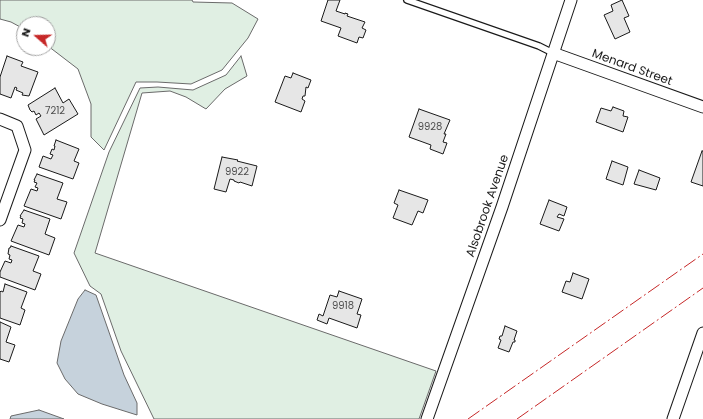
<!DOCTYPE html>
<html>
<head>
<meta charset="utf-8">
<style>
  body { margin:0 }
  #map { position:relative; width:703px; height:419px; overflow:hidden; background:#fff; font-family:Poppins,sans-serif }
  canvas { display:block }
  .north { position:absolute; left:16px; top:16px; width:40px; height:40px; box-sizing:border-box; background:#fff; border:1px solid #a3a3a3; border-radius:50%; rotate:290deg; font-size:11px; font-weight:700; line-height:16px; text-align:center; color:#1a1a1a }
  .north::after { content:''; display:block; margin:auto; width:14px; height:18px; background:#c62828; clip-path:polygon(50% 0,100% 100%,50% 72%,0 100%) }
</style>
</head>
<body>
<div id="map">
<canvas width="703" height="419"></canvas>
<div class="north">N</div>
</div>
<script>
const ctx = document.querySelector('canvas').getContext('2d');
ctx.lineJoin = 'round';
function fillPath(path, color) { ctx.fillStyle = color; ctx.fill(path, 'evenodd'); }
const toPath = rows => new Path2D(rows.map(r => 'M' + r).join(''));
function trace(path, color, width, dash) { ctx.strokeStyle = color; ctx.lineWidth = width; ctx.lineCap = dash ? 'butt' : 'round'; ctx.setLineDash(dash || []); ctx.stroke(path); }
function label(font, color, halo, rows, align = 'center') {
  ctx.font = font + ' Poppins,sans-serif'; ctx.lineWidth = 3; ctx.setLineDash([]); ctx.textBaseline = 'middle'; ctx.strokeStyle = halo; ctx.fillStyle = color; for (const [text, x, y, turn = 0] of rows) {
    ctx.save(); ctx.translate(x, y); ctx.rotate((+turn || 0) * Math.PI / 180); ctx.textAlign = isNaN(turn) ? turn : align; if (halo) ctx.strokeText(text, 0, 0); ctx.fillText(text, 0, 0); ctx.restore();
  }
}
const green = toPath([
  [0,0,192,0,193,2,232,3,258,19,248,38,222,70,191,84,157,82,136,82,104,150,91,137,91,104,78,69,48,46,48,24,24,24,24,29,11,22,0,19,0,0],
  [241,56,247,76,225,89,206,109,186,97,170,91,142,93,95,253,436,371,419,419,154,419,121,351,101,294,90,286,74,253,109,152,140,88,158,87,193,90,226,75,241,56]
]);
const water = toPath([
  [85,290,96,295,124,375,137,403,137,415,102,404,78,394,65,379,57,363,61,341,78,299,85,290],
  [39,410,64,419,10,419,11,416,39,410]
]);
const building = toPath([
  [328,0,340,0,336,11,345,14,345,13,348,14,347,16,365,22,362,28,366,30,363,38,359,37,357,43,338,36,341,28,321,21,328,0],
  [622,0,629,16,624,18,630,32,615,39,604,15,613,11,611,5,622,0],
  [7,56,23,62,21,66,38,72,29,96,22,95,23,93,16,90,17,88,15,87,11,98,0,94,0,77,7,56],
  [293,73,311,80,308,88,306,87,305,96,303,96,302,99,305,101,301,112,275,102,285,76,291,78,293,73],
  [55,88,63,103,69,99,78,114,44,135,36,119,41,116,39,113,36,115,34,111,32,112,30,110,28,105,55,88],
  [613,107,624,111,623,116,628,117,623,132,596,122,601,108,611,111,613,107],
  [419,109,450,120,444,134,446,134,443,142,447,143,443,154,430,149,431,145,409,137,419,109],
  [56,140,79,149,74,161,79,163,73,179,39,167,43,156,51,159,53,155,50,154,52,149,54,150,55,146,54,146,56,140],
  [702,151,703,151,703,186,691,182,702,151],
  [222,157,238,160,237,161,257,166,252,186,240,182,239,183,234,181,234,180,230,179,226,192,214,189,222,157],
  [612,161,628,167,623,185,606,179,612,161],
  [639,170,660,178,656,190,634,184,639,170],
  [37,174,63,183,57,199,67,202,61,219,24,206,31,189,37,191,38,188,35,187,37,183,34,182,35,180,34,180,37,174],
  [399,190,428,200,423,213,418,211,412,225,393,218,398,205,394,203,399,190],
  [549,200,567,207,564,216,559,214,557,217,564,219,559,231,540,224,549,200],
  [24,210,50,219,45,234,55,238,49,255,11,241,18,225,24,227,25,224,22,223,23,219,20,218,21,216,20,216,24,210],
  [11,246,39,256,33,271,41,274,35,290,0,277,0,272,5,261,11,263,12,260,9,259,10,255,8,254,9,248,10,248,11,246],
  [573,273,589,279,582,299,562,292,566,281,570,282,573,273],
  [5,284,27,292,21,308,25,310,20,325,0,318,0,292,1,291,3,292,5,284],
  [339,291,362,299,357,314,361,315,357,328,329,318,327,324,317,320,319,314,323,316,330,295,337,297,339,291],
  [0,322,11,327,6,342,15,345,9,362,0,359,0,322],
  [505,326,517,331,514,340,515,340,515,342,513,342,509,352,498,348,501,340,499,339,500,336,502,336,505,326]
]);
const lane = toPath([
  [407,0,539,46,553,53]
]);
const street = toPath([
  [553,53,703,107],
  [0,119,17,126,25,150,0,220],
  [427,419,502,207,571,0],
  [673,419,703,333]
]);
const power = toPath([
  [468,419,703,254],
  [517,419,703,288]
]);
const numberNames = [
  ["7212",55,111],
  ["9928",430,127],
  ["9922",237,172],
  ["9918",343,306]
];
const streetNames = [
  ["Menard Street",632,68,20],
  ["Alsobrook Avenue",488,206,-71]
];
fillPath(green, '#e0efe3');
trace(green, '#6a6a6a', 1);
fillPath(water, '#c6d2dc');
trace(water, '#6a6a6a', 1);
fillPath(building, '#e6e6e6');
trace(building, '#1a1a1a', 1);
trace(lane, '#1a1a1a', 8);
trace(street, '#1a1a1a', 13);
trace(lane, '#fff', 5.5);
trace(street, '#fff', 11);
trace(power, '#c62828', 1, [14, 3, 2, 3]);
label('10px', '#4d4d4d', null, numberNames);
label('12px', '#1a1a1a', '#fff', streetNames);
</script>
</body>
</html>
